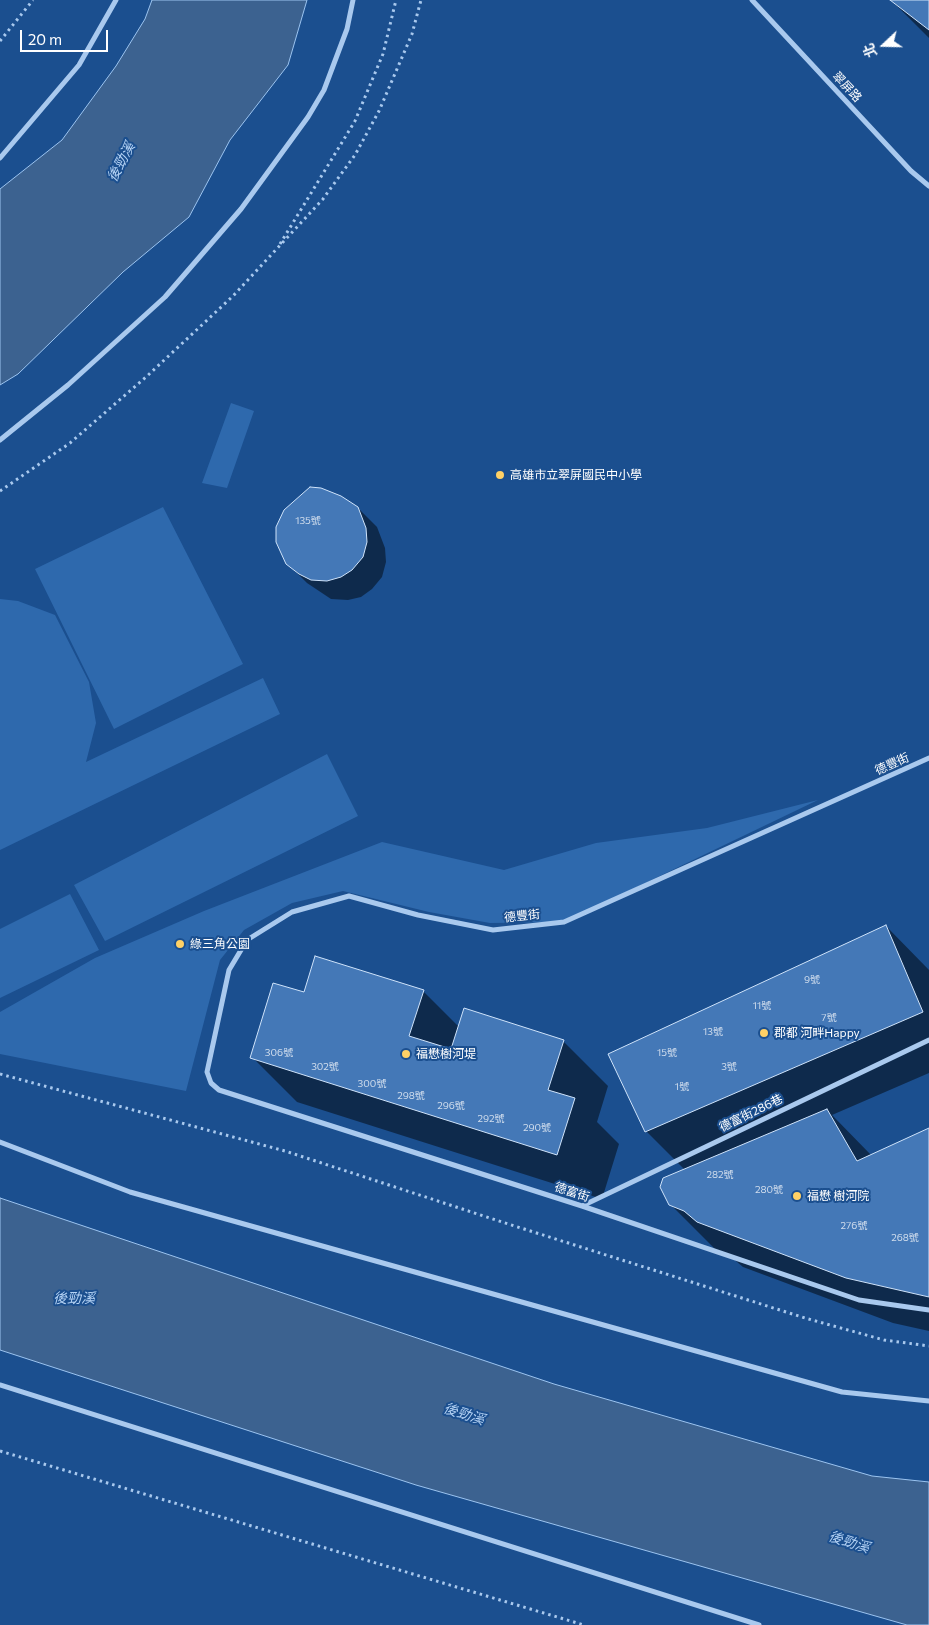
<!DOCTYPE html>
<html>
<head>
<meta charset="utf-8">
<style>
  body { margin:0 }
  #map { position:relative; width:929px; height:1625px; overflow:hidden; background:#1b4f8f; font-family:Commissioner,"Noto Sans TC",sans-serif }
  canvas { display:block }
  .north { position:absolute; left:859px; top:20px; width:50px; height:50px; -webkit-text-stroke:4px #1b4f8f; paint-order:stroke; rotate:249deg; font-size:14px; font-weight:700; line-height:20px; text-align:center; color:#fff }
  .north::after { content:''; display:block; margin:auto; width:18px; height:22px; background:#fff; clip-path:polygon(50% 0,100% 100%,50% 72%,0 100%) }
  .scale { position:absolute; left:20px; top:30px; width:88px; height:22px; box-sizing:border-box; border:2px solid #fff; border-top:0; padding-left:6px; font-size:15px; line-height:18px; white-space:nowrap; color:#fff; -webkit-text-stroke:4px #1b4f8f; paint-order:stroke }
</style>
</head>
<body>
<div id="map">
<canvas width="929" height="1625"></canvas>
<div class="north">北</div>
<div class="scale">20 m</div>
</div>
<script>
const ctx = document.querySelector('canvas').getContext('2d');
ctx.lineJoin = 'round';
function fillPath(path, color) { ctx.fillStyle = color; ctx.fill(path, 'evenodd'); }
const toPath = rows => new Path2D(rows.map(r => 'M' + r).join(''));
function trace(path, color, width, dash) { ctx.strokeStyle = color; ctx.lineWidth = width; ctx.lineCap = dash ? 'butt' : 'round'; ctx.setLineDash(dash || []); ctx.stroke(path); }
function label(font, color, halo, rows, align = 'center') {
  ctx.font = font + ' Commissioner,"Noto Sans TC",sans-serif'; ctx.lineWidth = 4; ctx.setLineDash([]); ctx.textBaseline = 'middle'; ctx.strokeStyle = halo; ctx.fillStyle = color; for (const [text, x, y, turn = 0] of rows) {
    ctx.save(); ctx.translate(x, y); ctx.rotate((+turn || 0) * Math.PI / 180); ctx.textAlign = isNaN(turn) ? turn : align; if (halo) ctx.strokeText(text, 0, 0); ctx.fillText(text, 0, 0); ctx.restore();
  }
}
const green = toPath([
  [231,403,254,411,227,488,202,483],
  [163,507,243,664,114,729,35,569],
  [0,599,18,601,55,615,89,682,96,723,86,762,263,678,280,714,0,850],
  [327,754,358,816,105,941,74,885],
  [818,800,564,922,490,923,429,912,343,891,292,903,244,930,220,960,186,1091,0,1054,0,1012,95,958,204,911,382,842,504,870,596,843,707,828],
  [70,894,99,950,0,998,0,929]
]);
const water = toPath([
  [152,0,307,0,288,65,230,140,189,217,123,272,18,374,0,385,0,189,62,140,116,66,145,19,152,0],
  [0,1198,554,1384,872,1476,929,1482,929,1625,907,1625,416,1485,0,1350,0,1198]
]);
const shadow = toPath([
  [891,0,929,0,929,38],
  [358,508,377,527,385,548,386,562,382,577,372,589,361,597,348,600,331,599,307,583,287,563],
  [886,926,929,970,929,1073,832,1115,872,1156,929,1129,929,1331,893,1323,743,1267,730,1256,716,1250,670,1204,664,1179,684,1169,646,1131],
  [423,991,459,1027,563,1041,608,1086,597,1122,619,1144,602,1199,297,1102,252,1057,305,994]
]);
const building = toPath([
  [890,0,929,0,929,30,890,0],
  [310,487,321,488,341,496,358,507,366,528,367,542,363,557,352,570,341,577,327,581,311,580,299,574,286,564,276,542,276,527,284,510,310,487],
  [886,925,923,1012,645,1132,608,1054,886,925],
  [315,956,424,990,409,1036,451,1049,464,1008,564,1040,548,1090,575,1098,557,1155,250,1058,273,983,304,992,315,956],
  [827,1109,857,1161,929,1128,929,1297,846,1278,697,1222,684,1211,669,1205,660,1187,663,1178,827,1109]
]);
const path = toPath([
  [0,41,33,0],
  [280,244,355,121,383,54,396,0],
  [0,491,70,443,146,377,233,296,323,199,355,155,379,111,412,34,421,0],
  [0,1074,285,1151,502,1222,805,1318,884,1340,929,1346],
  [0,1451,584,1625]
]);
const street = toPath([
  [752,0,911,171,929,186],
  [0,158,79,65,116,0],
  [0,440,68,385,165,297,241,209,308,117,324,90,347,29,353,0],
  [929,758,564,922,493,930,418,915,349,896,292,912,247,940,229,970,207,1072,211,1083,219,1090,582,1206,859,1300,929,1310],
  [0,1142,130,1192,842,1392,929,1401],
  [582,1206,929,1040],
  [0,1385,759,1625]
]);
const markers = [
  [500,475,5,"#ffd166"],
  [180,944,5,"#ffd166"],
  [764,1033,5,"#ffd166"],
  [406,1054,5,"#ffd166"],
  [797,1196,5,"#ffd166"]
];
const numberNames = [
  ["135號",308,521],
  ["9號",812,980],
  ["11號",762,1006],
  ["7號",829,1018],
  ["13號",713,1032],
  ["306號",279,1053],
  ["15號",667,1053],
  ["302號",325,1067],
  ["3號",729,1067],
  ["300號",372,1084],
  ["1號",682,1087],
  ["298號",411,1096],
  ["296號",451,1106],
  ["292號",491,1119],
  ["290號",537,1128],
  ["282號",720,1175],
  ["280號",769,1190],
  ["276號",854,1226],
  ["268號",905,1238]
];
const streetNames = [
  ["翠屏路",847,87,47],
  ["德豐街",892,764,-24],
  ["德豐街",522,916,-6],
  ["德富街286巷",751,1113,-26],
  ["德富街",572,1192,18]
];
const poiNames = [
  ["高雄市立翠屏國民中小學",510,475],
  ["綠三角公園",190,944],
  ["郡都 河畔Happy",774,1033],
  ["福懋樹河堤",416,1054],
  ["福懋 樹河院",807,1196]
];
const waterNames = [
  ["後勁溪",121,162,-62],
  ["後勁溪",74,1298],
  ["後勁溪",464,1414,18],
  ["後勁溪",849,1542,18]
];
fillPath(green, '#2e69ad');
fillPath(water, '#3c6290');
trace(water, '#9cc4f0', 1);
fillPath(shadow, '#0007');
fillPath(building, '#4478b7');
trace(building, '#cfe3fa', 1);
trace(path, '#a9c9ee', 3, [2.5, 4]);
trace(street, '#a9c9ee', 5);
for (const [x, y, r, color] of markers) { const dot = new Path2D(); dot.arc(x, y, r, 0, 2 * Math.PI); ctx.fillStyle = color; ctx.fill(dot); trace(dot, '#1b4f8f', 2); }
label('10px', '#d0dded', null, numberNames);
label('12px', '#fff', '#1b4f8f', streetNames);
label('12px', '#fff', '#1b4f8f', poiNames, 'left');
label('italic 14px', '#b5d3f5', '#1b4f8f', waterNames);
</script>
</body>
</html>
